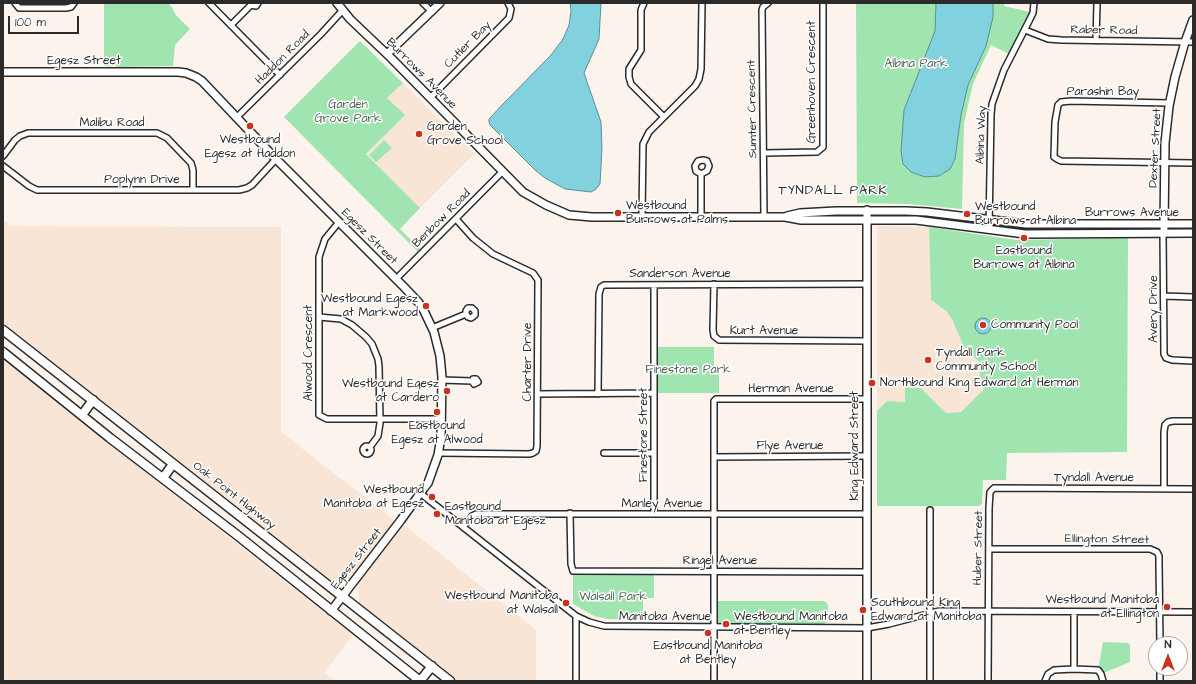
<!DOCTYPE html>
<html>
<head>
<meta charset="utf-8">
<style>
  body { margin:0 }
  #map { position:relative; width:1196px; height:684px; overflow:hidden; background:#fcf3ec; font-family:"Architects Daughter",sans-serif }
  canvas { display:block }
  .frame { position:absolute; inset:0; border:4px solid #2b2b2b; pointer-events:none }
  .north { position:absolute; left:1148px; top:636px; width:40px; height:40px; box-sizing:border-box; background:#fff; border:1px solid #aaa; border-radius:50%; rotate:0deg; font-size:11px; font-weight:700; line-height:16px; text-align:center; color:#2b2b2b }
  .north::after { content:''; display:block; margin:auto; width:14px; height:18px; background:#c8321e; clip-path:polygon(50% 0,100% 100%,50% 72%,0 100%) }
  .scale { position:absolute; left:8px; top:16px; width:71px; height:18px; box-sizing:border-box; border:2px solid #2b2b2b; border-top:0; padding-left:5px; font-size:12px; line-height:14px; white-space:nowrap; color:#2b2b2b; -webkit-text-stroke:3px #fff; paint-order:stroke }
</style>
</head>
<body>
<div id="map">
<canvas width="1196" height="684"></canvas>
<div class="frame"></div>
<div class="north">N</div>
<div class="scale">100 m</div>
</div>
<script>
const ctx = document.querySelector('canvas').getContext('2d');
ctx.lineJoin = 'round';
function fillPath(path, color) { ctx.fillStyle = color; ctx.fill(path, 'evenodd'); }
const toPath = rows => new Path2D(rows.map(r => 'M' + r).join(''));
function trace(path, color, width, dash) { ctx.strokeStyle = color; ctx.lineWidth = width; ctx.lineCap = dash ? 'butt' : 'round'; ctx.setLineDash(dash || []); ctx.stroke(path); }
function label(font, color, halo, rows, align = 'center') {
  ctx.font = font + ' "Architects Daughter",sans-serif'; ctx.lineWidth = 3; ctx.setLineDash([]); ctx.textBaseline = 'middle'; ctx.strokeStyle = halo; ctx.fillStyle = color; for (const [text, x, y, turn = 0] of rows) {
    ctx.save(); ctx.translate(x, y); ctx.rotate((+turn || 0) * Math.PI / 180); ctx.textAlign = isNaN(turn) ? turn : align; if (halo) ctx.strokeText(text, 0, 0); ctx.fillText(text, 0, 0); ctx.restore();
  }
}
const built = toPath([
  [403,83,474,154,420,208,366,154,405,115,387,98],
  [3,219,9,224,9,226,281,227,281,432,398,523,354,578,333,582,3,323],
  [877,226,929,227,931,300,946,311,952,319,963,345,979,362,980,382,984,389,961,412,946,413,921,388,906,387,905,402,887,401,877,411],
  [3,360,353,635,324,673,335,681,3,681],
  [403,524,536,630,536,681,459,681,359,603,359,580]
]);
const green = toPath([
  [104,3,169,3,176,15,190,29,175,45,173,66,117,67,113,63,110,66,104,66],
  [856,3,1004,3,1004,6,1030,12,1011,55,991,45,973,84,964,123,962,209,908,204,857,203],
  [360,41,403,83,387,98,405,115,366,154,420,208,400,229,421,250,418,252,284,117],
  [384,140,392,148,376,162,369,155],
  [929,227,1016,240,1128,238,1127,452,1007,453,1006,480,983,480,982,504,979,506,877,506,877,411,887,401,905,402,905,387,921,388,946,413,961,412,984,389,980,382,979,362,963,345,952,319,946,311,931,300],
  [656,347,714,347,714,372,719,372,719,393,656,393],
  [573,573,654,574,654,598,643,598,643,620,607,619,594,616,573,604],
  [719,601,824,601,827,603,828,607,827,622,824,624,720,623,716,620,716,604],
  [1103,642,1128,643,1130,645,1130,662,1101,674,1098,670]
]);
const water = toPath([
  [570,3,601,3,599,39,584,73,601,122,602,148,600,184,596,189,591,192,565,189,545,178,535,170,490,125,489,122,489,119,503,104,551,55,563,39,569,25,571,11,570,3],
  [936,3,993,3,993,17,986,46,968,85,961,115,955,159,950,169,939,176,925,177,911,172,903,164,901,151,904,110,935,31,936,3],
  '975 326a8 8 0 1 1 16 0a8 8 0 1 1-16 0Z'
]);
const street = toPath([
  [15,3,19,8,66,8,71,7,74,3],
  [209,3,280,75],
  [423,3,431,11],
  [644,3,641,10,641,50,629,69,629,77,631,84,664,117],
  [231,25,251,5,256,6,258,3],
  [1025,30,1048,39,1061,40,1193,42],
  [1096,41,1097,3],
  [430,98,509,18,511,9,508,3],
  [1169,103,1071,101,1061,102,1058,105,1055,122,1054,157,1057,159,1061,161,1193,163],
  [236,118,321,34,342,11],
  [764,153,817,152,823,147,823,3],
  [3,156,15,140,20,136,28,133,157,133,167,138,191,163,193,170,193,190],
  [3,166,29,186,37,190,239,190,247,188,252,185,276,159],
  [642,217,643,144,649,132,695,86,699,79,701,69,702,3],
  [701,217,701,174,696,171,695,166,698,161,703,160,707,161,709,166,707,171,701,174],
  [764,217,762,10,763,7,768,3],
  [339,222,325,239,319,257,319,415,327,419,442,419],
  [989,229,991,114,992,104,1004,70,1028,23,1033,13,1034,3],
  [1163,233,1164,354,1166,358,1172,360,1193,361],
  [396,279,502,172],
  [714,284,713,330,714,336,719,340,867,341],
  [654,285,654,514],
  [1164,296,1193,297],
  [319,317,341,319,352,325,366,337,372,344,378,359,379,366,380,423,378,436,370,447],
  [432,328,466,314,466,311,468,308,472,308,475,311,475,315,471,318,468,317,466,314],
  [442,380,472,381,474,384,478,382,476,379,473,379,472,381],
  [538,394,654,393],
  [598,394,599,294,601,287,604,285,867,284],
  '363 450a4 4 0 1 1 8 0a4 4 0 1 1-8 0Z',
  [439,453,529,454,533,453,536,451,537,446,538,280,533,273,493,254,473,238,456,219],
  [604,453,654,453],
  [714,457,867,456],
  [1164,489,1164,432,1165,425,1168,422,1173,421,1193,421],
  [420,493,576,616,589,622,604,626,867,628,889,624,939,611,1193,612],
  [570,513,571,564,573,571,574,571,866,572],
  [463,527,472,516,476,514,866,514],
  [989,549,1150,549,1157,552,1159,556,1159,564,1160,644],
  [1074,612,1074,669],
  [1160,668,1160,681],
  [576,681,576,616],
  [714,681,714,401,716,399,866,399],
  [930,681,930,510],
  [988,681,989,508,990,492,994,488,1193,489],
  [1045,681,1048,674,1054,670,1074,669,1098,670,1101,674,1103,681]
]);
const secondary = toPath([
  [337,3,350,19,391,58,523,192,546,205,569,215,592,217,785,217,801,220,916,220,1025,234,1193,233],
  [387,54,440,3],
  [3,72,178,72,186,73,196,77,202,81,276,159,404,287,419,303,424,311,434,332,440,356,442,377,441,437,438,455,428,483,424,488,401,520,331,611],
  [867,210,867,681],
  [787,216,800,213,836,211,906,211,927,212,1026,224,1193,224],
  [1164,228,1165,143,1169,106,1175,77,1185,42,1193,20]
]);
const primary = toPath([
  [3,330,450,681],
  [3,352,110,438,237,535,420,681],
  [82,415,93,400],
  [163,478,173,464],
  [420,681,432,666]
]);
const markers = [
  [250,126,4,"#c8321e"],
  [419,134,4,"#c8321e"],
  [618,213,4,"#c8321e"],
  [967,214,4,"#c8321e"],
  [1024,238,4,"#c8321e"],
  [426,306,4,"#c8321e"],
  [983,325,4,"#c8321e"],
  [928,360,4,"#c8321e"],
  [872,383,4,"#c8321e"],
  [447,391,4,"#c8321e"],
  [437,412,4,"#c8321e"],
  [432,497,4,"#c8321e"],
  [437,514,4,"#c8321e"],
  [566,603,4,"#c8321e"],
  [1167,607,4,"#c8321e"],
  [863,610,4,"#c8321e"],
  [726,624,4,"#c8321e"],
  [708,633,4,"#c8321e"]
];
const streetNames = [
  ["Raber Road",1104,31,1],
  ["Cutler Bay",468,45,-45],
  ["Haddon Road",283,58,-45],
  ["Egesz Street",84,61],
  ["Burrows Avenue",421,74,45],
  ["Greenhoven Crescent",812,82,-90],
  ["Parashin Bay",1103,92],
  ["Sumter Crescent",753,109,-91],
  ["Malibu Road",112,123],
  ["Albina Way",982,135,-88],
  ["Dexter Street",1156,148,-87],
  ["Poplynn Drive",142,180],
  ["Burrows Avenue",1132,213],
  ["Benbow Road",442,219,-45],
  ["Egesz Street",369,237,45],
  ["Sanderson Avenue",680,274],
  ["Avery Drive",1154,309,-90],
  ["Kurt Avenue",764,331],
  ["Alwood Crescent",309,353,-90],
  ["Charter Drive",528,362,-90],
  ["Herman Avenue",791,389],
  ["Finestone Street",644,435,-90],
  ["Flye Avenue",790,446],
  ["King Edward Street",855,446,-90],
  ["Tyndall Avenue",1094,478],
  ["Oak Point Highway",234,496,38],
  ["Manley Avenue",662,504],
  ["Ellington Street",1107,540,1],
  ["Huber Street",979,548,-89],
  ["Egesz Street",357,559,-52],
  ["Ringel Avenue",720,561],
  ["Manitoba Avenue",665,617]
];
const parkNames = [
  ["Albina Park",916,64],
  ["Garden",348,105],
  ["Grove Park",348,119],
  ["Finestone Park",688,370],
  ["Walsall Park",613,597]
];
const poiNames = [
  ["Garden",427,127],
  ["Grove School",427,141],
  ["Westbound",250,140,"center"],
  ["Egesz at Haddon",250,154,"center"],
  ["Westbound",626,206],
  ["Burrows at Palms",626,220],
  ["Westbound",975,207],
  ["Burrows at Albina",975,221],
  ["Eastbound",1024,251,"center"],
  ["Burrows at Albina",1024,265,"center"],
  ["Westbound Egesz",418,299,"right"],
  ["at Markwood",418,313,"right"],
  ["Community Pool",991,325],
  ["Tyndall Park",936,353],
  ["Community School",936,367],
  ["Northbound King Edward at Herman",880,383],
  ["Westbound Egesz",439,384,"right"],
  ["at Cardero",439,398,"right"],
  ["Eastbound",437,426,"center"],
  ["Egesz at Alwood",437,440,"center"],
  ["Westbound",424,490,"right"],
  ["Manitoba at Egesz",424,504,"right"],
  ["Eastbound",445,507],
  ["Manitoba at Egesz",445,521],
  ["Westbound Manitoba",558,596,"right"],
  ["at Walsall",558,610,"right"],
  ["Westbound Manitoba",1159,600,"right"],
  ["at Ellington",1159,614,"right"],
  ["Southbound King",871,603],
  ["Edward at Manitoba",871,617],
  ["Westbound Manitoba",734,617],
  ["at Bentley",734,631],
  ["Eastbound Manitoba",708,646,"center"],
  ["at Bentley",708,660,"center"]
];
const neighbourhoodNames = [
  ["TYNDALL PARK",833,191]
];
fillPath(built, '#f9e5d5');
fillPath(green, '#a0e4b0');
fillPath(water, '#82d1de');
trace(water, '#5f8f96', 1);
trace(street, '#2b2b2b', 8);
trace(secondary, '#2b2b2b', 10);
trace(primary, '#2b2b2b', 11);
trace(street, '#fff', 5);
trace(secondary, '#fff', 7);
trace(primary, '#fff', 8);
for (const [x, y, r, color] of markers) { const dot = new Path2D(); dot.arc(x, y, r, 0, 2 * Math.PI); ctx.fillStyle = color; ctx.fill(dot); trace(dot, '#fff', 1.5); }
label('12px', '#2b2b2b', '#fff', streetNames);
label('12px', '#4e6253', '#fff', parkNames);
label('12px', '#2b2b2b', '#fff', poiNames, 'left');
ctx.letterSpacing = '1px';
label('13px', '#2b2b2b', '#fff', neighbourhoodNames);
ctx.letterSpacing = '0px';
</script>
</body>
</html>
